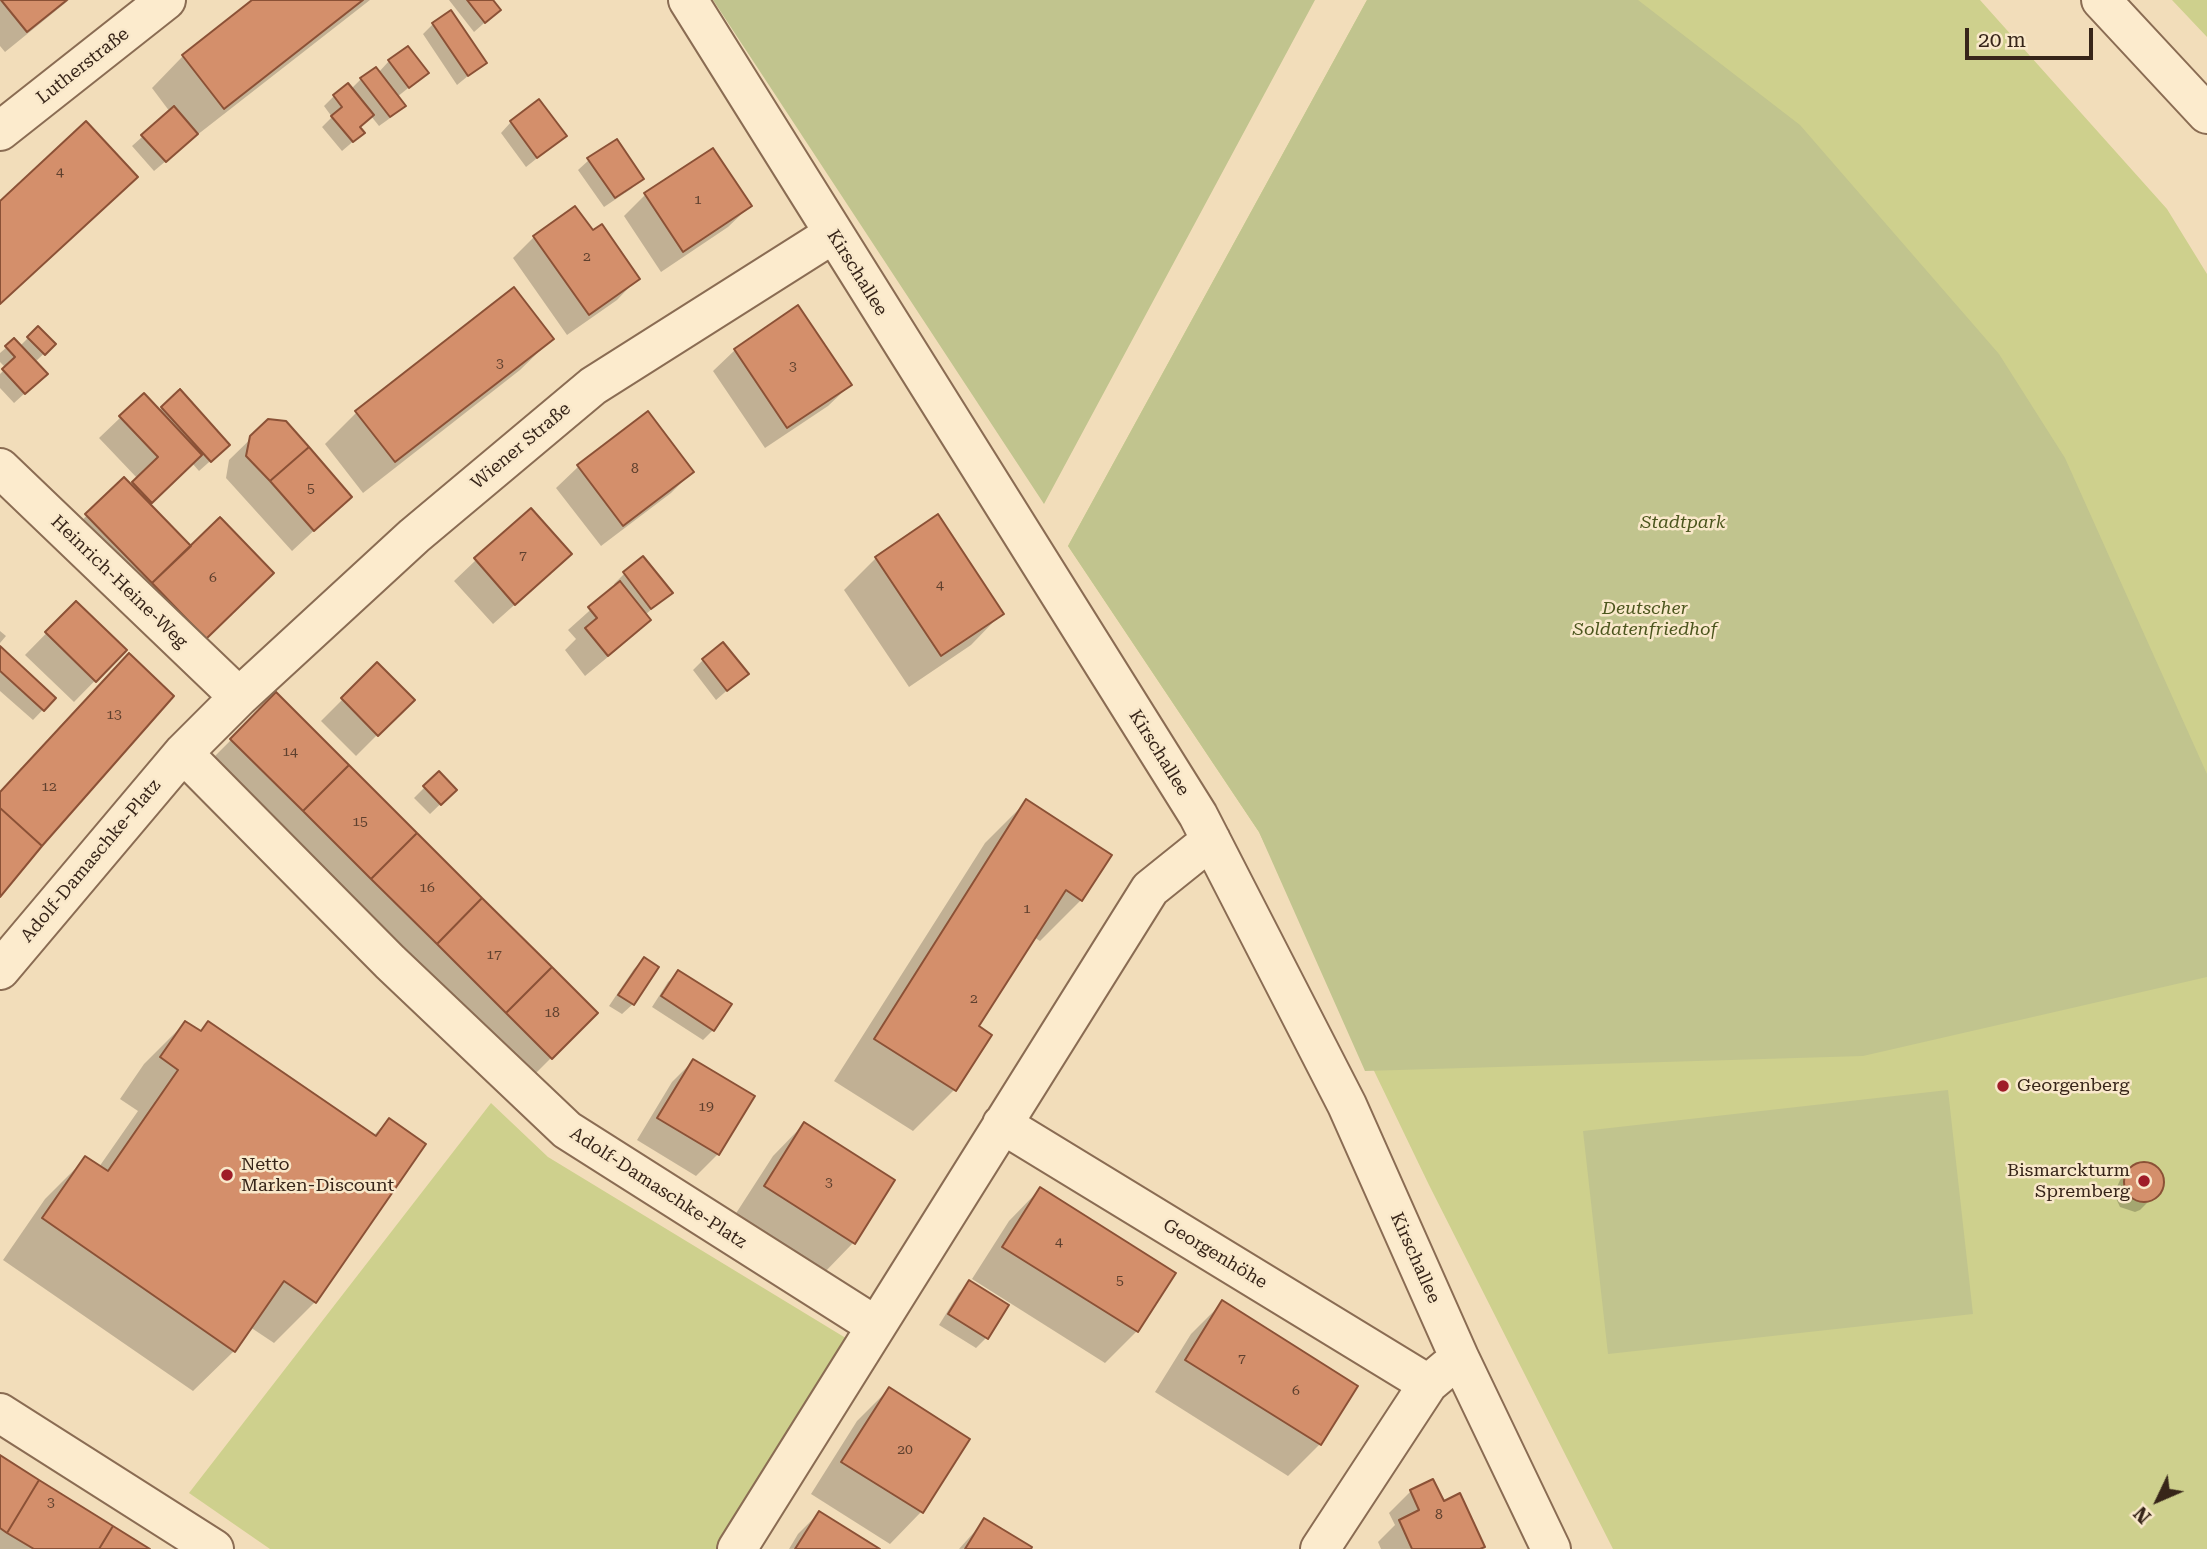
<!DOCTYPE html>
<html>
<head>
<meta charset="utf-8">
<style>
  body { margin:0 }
  #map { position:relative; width:2207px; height:1549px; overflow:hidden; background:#f2ddba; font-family:"Roboto Serif",serif }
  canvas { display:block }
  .north { position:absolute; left:2123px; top:1465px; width:70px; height:70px; -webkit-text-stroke:5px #f9e8ca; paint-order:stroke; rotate:226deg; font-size:19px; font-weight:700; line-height:28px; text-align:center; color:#372519 }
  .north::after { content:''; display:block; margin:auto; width:24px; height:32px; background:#372519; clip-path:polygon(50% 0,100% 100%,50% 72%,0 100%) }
  .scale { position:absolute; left:1965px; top:28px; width:128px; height:32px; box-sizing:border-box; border:4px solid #372519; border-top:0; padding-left:9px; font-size:21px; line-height:24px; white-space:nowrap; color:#372519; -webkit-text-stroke:5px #f9e8ca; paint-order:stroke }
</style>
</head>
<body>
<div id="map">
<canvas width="2207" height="1549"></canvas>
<div class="north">N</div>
<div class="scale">20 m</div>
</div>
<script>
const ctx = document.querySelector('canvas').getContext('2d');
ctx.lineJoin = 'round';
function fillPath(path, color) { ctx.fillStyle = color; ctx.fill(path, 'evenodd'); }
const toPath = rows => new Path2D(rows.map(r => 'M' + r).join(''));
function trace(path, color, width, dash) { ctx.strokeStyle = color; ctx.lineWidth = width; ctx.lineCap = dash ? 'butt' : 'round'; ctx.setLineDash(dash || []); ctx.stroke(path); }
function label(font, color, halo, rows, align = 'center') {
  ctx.font = font + ' "Roboto Serif",serif'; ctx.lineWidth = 5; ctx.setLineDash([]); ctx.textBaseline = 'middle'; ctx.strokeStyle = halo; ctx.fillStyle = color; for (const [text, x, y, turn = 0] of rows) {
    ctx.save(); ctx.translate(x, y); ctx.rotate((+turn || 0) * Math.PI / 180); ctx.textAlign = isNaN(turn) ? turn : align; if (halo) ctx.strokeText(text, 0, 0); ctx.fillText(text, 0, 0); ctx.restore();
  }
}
const green = toPath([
  [1367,0,1980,0,2167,209,2207,274,2207,1549,1613,1549,1429,1185,1259,832,1068,546],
  [2172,0,2207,0,2207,37],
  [491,1103,548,1157,849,1340,716,1549,270,1549,189,1493]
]);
const cemetery = toPath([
  [713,0,1315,0,1044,504],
  [1367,0,1638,0,1800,125,1999,354,2065,458,2207,774,2207,977,1863,1056,1365,1071,1259,832,1068,546],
  [1948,1090,1973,1314,1608,1354,1583,1131]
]);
const shadow = toPath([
  [0,0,69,0,5,52,0,46],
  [255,0,370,0,192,139,154,171,132,146,170,112,152,88,183,56],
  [449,0,491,0,499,10,474,32],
  [433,24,485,62,457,85,423,34],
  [389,61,427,73,397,97,403,106,393,116,379,126,371,116,359,128,363,133,342,151,322,127,332,117,324,106,334,96,351,89,361,79,378,73],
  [511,122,565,136,526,167,501,133],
  [589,160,641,179,631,189,604,207,578,170],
  [646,194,750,206,728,227,661,272,624,216],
  [592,233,638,278,617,300,567,335,513,258,534,237],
  [514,290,552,339,520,370,363,493,325,444,356,413],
  [38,328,54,344,34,363,35,384,14,403,0,388,0,374,6,368,0,362,0,353,14,341,19,347],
  [735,350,850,385,828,406,765,448,713,371],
  [180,392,217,455,199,471,192,463,148,505,191,548,272,573,183,659,65,537,124,479,131,486,138,479,99,438,121,417,158,411],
  [648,413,692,472,671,493,601,546,556,488,578,467],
  [269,421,350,497,292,551,226,478,229,460],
  [938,517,1002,613,971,645,909,687,844,590,876,558],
  [643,558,671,592,645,615,649,620,627,641,585,676,565,650,576,639,568,630,616,587,614,584,624,574],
  [476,560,548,575,493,624,454,581],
  [76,603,125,650,74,702,25,655],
  [0,631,6,636,0,643],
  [0,649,54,698,33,720,0,691],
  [703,660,746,674,716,700,693,670],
  [377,665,412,700,356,756,321,721],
  [276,695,596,1013,530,1079,210,761],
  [439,773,455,790,430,814,414,798],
  [1026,802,1081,900,1040,941,1034,937,977,1027,990,1035,954,1090,913,1131,834,1081,985,843],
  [644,959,633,1004,622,1014,609,1006,634,969],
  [679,972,713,1030,703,1040,652,1007,668,982],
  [185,1023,200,1032,208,1023,373,1136,389,1120,315,1302,274,1343,250,1327,234,1351,193,1391,3,1260,45,1199,86,1158,99,1167,138,1111,120,1099,144,1064],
  [693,1061,752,1097,718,1154,696,1176,637,1140,672,1082],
  [804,1124,853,1243,822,1275,733,1218,773,1156],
  [2143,1164,2157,1170,2162,1180,2160,1190,2140,1210,2135,1212,2120,1207,2114,1194,2120,1180,2131,1169],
  [1040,1189,1174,1273,1137,1331,1105,1363,972,1279,1009,1221],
  [969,1283,986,1338,976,1348,939,1325,959,1293],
  [1223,1302,1356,1387,1320,1444,1288,1476,1155,1392,1191,1334],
  [889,1389,921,1512,890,1544,811,1494,857,1421],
  [0,1457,147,1549,0,1549],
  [1432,1481,1443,1503,1483,1546,1480,1549,1381,1549,1378,1542,1395,1525,1389,1513,1411,1491],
  [819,1513,877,1549,789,1549,798,1534],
  [985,1520,1029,1549,959,1549]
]);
const building = toPath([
  [1,0,67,0,27,32,1,0],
  [252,0,363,0,224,109,182,55,252,0],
  [467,0,493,0,501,10,485,23,467,0],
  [451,10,487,63,468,76,432,23,451,10],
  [408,46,429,73,409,88,388,60,408,46],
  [376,67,406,106,390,117,360,78,376,67],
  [348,83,374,115,360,127,365,133,353,142,331,116,342,107,333,95,348,83],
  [539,99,567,136,537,158,510,121,539,99],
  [174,106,198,134,166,162,141,135,174,106],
  [86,121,138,177,0,304,0,201,86,121],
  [617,139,644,179,615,198,587,158,617,139],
  [713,148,752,206,683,252,644,193,713,148],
  [575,206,593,230,602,224,640,279,589,315,533,236,575,206],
  [514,287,554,339,395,462,355,411,514,287],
  [798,305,852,385,787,428,734,349,798,305],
  [38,326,56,344,45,355,27,337,38,326],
  [14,338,48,374,25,394,2,369,15,357,5,346,14,338],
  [180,389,230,445,211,462,161,407,180,389],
  [144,393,202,455,152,503,132,482,158,457,119,416,144,393],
  [648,411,694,472,623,526,577,465,648,411],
  [268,419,286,421,309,447,270,481,246,456,250,436,268,419],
  [309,447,352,497,314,531,270,481,309,447],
  [124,477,191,546,152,583,85,514,124,477],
  [531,508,572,554,515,605,474,558,531,508],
  [938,514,1004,614,941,656,875,557,938,514],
  [220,517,274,573,206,639,152,583,220,517],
  [643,556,673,593,651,609,623,572,643,556],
  [620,581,651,620,608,656,585,628,597,618,588,607,620,581],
  [76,601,127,650,96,682,45,632,76,601],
  [723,642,749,674,727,691,702,659,723,642],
  [0,646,56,698,44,711,0,671,0,646],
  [129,653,174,696,42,846,0,808,0,792,129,653],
  [377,662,415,700,378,736,341,698,377,662],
  [276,692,349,765,303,811,230,739,276,692],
  [349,765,417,833,371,879,303,811,349,765],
  [439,771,457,790,441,805,423,786,439,771],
  [1026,799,1112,855,1082,901,1066,890,979,1026,992,1035,956,1091,874,1039,1026,799],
  [0,808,42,846,0,897,0,808],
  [417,833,482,898,437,944,371,879,417,833],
  [482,898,552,967,506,1013,437,944,482,898],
  [644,957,659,967,634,1005,618,995,644,957],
  [552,967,598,1013,552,1059,506,1013,552,967],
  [678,970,732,1004,714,1031,661,996,678,970],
  [185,1021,201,1031,208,1021,376,1136,389,1118,426,1144,316,1303,284,1281,235,1352,42,1218,85,1156,108,1171,178,1070,160,1057,185,1021],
  [693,1059,755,1096,719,1155,657,1118,693,1059],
  [804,1122,895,1180,855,1244,764,1186,804,1122],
  '2124 1182a20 20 0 1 1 40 0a20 20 0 1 1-40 0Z',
  [1040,1187,1176,1273,1138,1332,1002,1247,1040,1187],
  [969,1280,1009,1305,988,1339,948,1314,969,1280],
  [1222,1300,1358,1386,1321,1445,1185,1360,1222,1300],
  [889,1387,970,1439,923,1513,841,1462,889,1387],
  [0,1455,39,1480,7,1533,0,1528,0,1455],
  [1433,1479,1444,1501,1460,1493,1485,1547,1480,1549,1412,1549,1399,1520,1419,1510,1410,1490,1433,1479],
  [39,1480,113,1526,99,1549,34,1549,7,1533,39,1480],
  [819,1511,880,1549,795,1549,819,1511],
  [984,1518,1032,1547,1031,1549,965,1549,984,1518],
  [113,1526,150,1549,99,1549,113,1526]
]);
const minor = toPath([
  [688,0,1198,815,1347,1105,1459,1357,1551,1549],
  [2101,0,2207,114],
  [0,131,166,0],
  [0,468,239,697],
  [183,753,390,962,567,1130,876,1326],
  [0,970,183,753,239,697,414,536,593,386,833,234],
  [1002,1124,1428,1384],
  [0,1413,214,1549],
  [737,1549,1150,889,1211,840],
  [1320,1549,1428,1384,1447,1368]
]);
const markers = [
  [2003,1086,7,"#9f1d28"],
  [227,1175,7,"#9f1d28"],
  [2144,1181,7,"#9f1d28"]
];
const numberNames = [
  ["4",60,172],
  ["1",698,200],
  ["2",587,257],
  ["3",500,364],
  ["3",793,367],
  ["8",635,469],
  ["5",311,489],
  ["7",523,556],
  ["6",213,578],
  ["4",940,585],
  ["13",114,715],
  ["14",290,752],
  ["12",49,787],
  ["15",360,822],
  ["16",427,888],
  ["1",1027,909],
  ["17",494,955],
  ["2",974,999],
  ["18",552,1013],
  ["19",706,1107],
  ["3",829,1183],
  ["4",1059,1242],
  ["5",1120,1281],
  ["7",1242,1359],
  ["6",1296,1391],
  ["20",905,1450],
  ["3",51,1503],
  ["8",1439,1515]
];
const streetNames = [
  ["Lutherstraße",83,66,-38],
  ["Kirschallee",857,273,58],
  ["Wiener Straße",521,446,-40],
  ["Heinrich-Heine-Weg",119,582,44],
  ["Kirschallee",1159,753,58],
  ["Adolf-Damaschke-Platz",91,861,-50],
  ["Adolf-Damaschke-Platz",658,1188,33],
  ["Georgenhöhe",1215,1254,31],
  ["Kirschallee",1415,1258,66]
];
const parkNames = [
  ["Stadtpark",1683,523],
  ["Deutscher",1645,609],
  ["Soldatenfriedhof",1645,630]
];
const poiNames = [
  ["Georgenberg",2017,1086],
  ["Netto",241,1165],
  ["Marken-Discount",241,1186],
  ["Bismarckturm",2130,1171,"right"],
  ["Spremberg",2130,1192,"right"]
];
fillPath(green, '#ced08d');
fillPath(cemetery, '#c1c48e');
fillPath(shadow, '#0003');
fillPath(building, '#d48f6b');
trace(building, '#8b5136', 2);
trace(minor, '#8a6c53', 42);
trace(minor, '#fcebcd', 38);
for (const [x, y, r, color] of markers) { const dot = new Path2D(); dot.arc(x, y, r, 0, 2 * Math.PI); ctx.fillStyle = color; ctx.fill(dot); trace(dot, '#f9e8ca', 2.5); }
label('14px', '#5e402e', null, numberNames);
label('18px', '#372519', '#f9e8ca', streetNames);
label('italic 18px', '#4c561e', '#f9e8ca', parkNames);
label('18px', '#372519', '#f9e8ca', poiNames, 'left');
</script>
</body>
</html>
